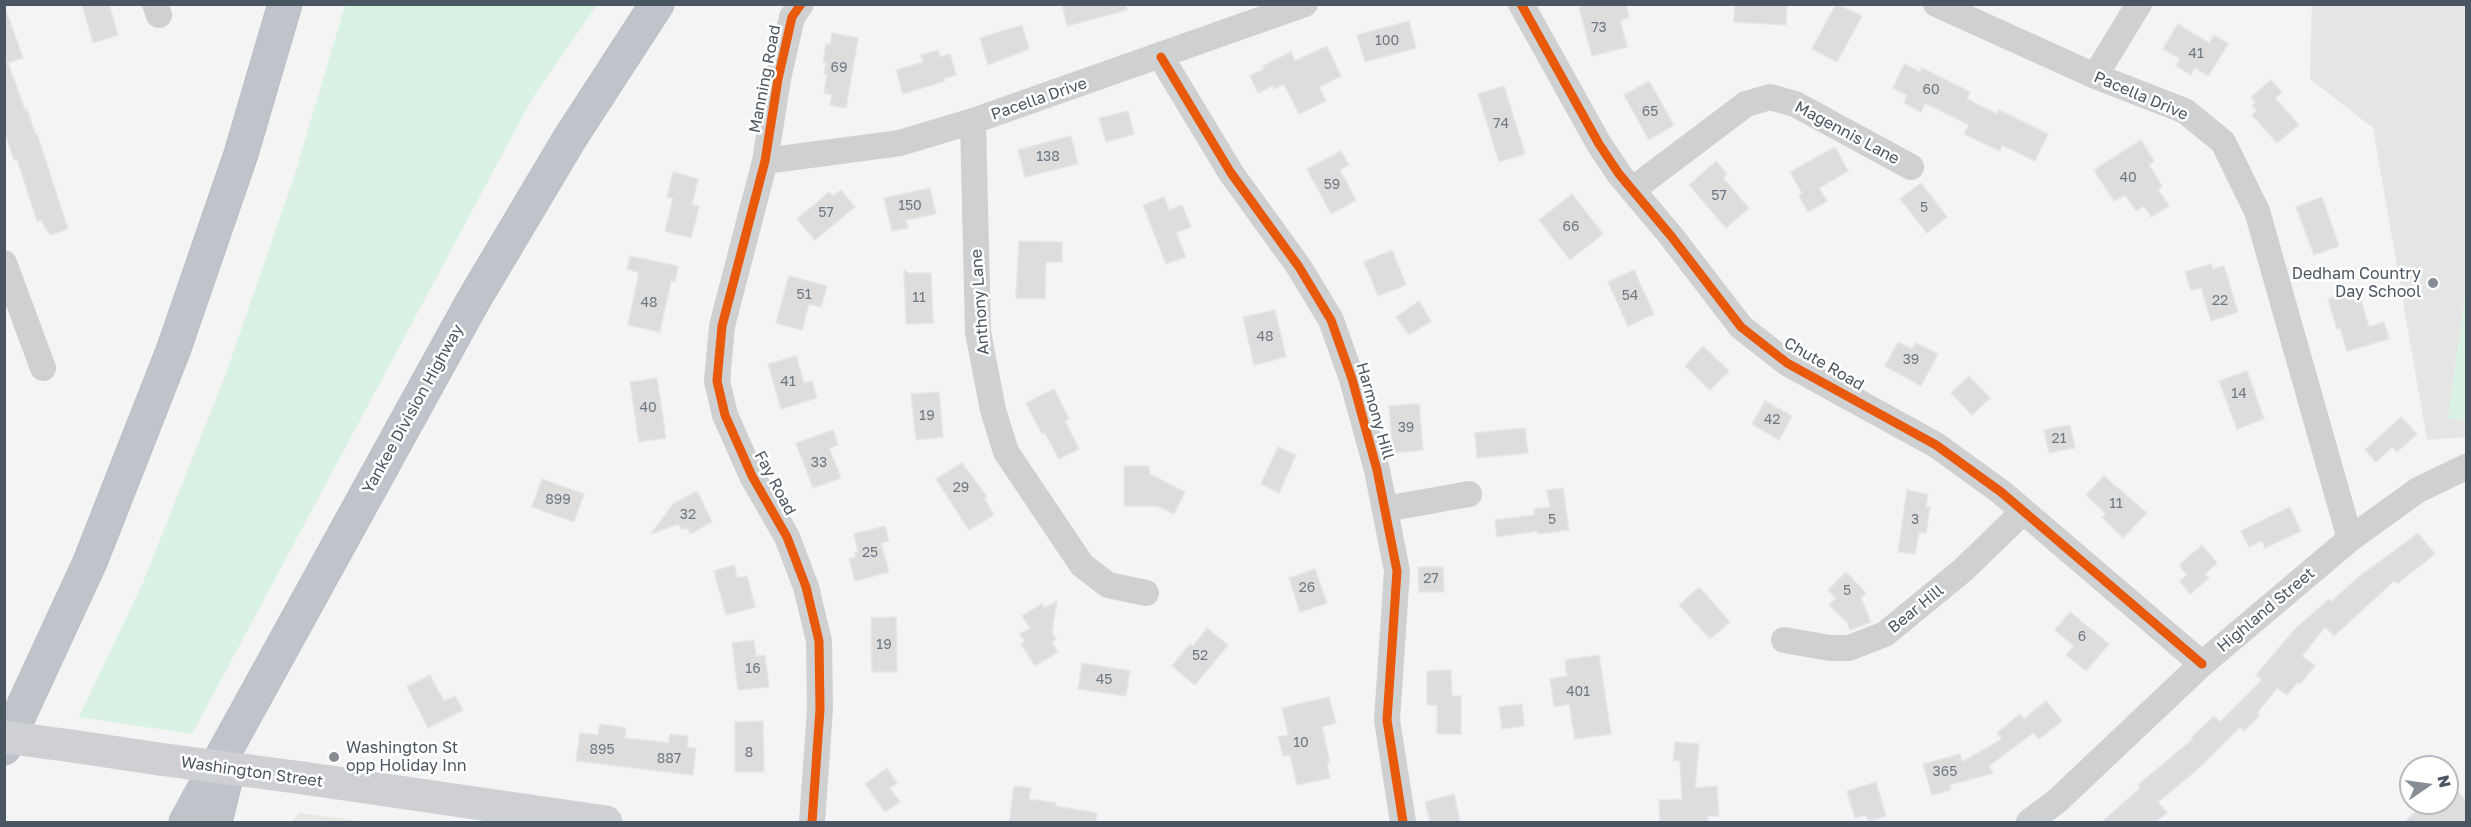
<!DOCTYPE html>
<html>
<head>
<meta charset="utf-8">
<style>
  body { margin:0 }
  #map { position:relative; width:2471px; height:827px; overflow:hidden; background:#f4f4f4; font-family:"Golos Text",sans-serif }
  canvas { display:block }
  .frame { position:absolute; inset:0; border:6px solid #4a5661; pointer-events:none }
  .north { position:absolute; left:2399px; top:755px; width:60px; height:60px; box-sizing:border-box; background:#fff; border:2px solid #b7bbc0; border-radius:50%; rotate:77deg; font-size:16px; font-weight:700; line-height:24px; text-align:center; color:#4a5661 }
  .north::after { content:''; display:block; margin:auto; width:21px; height:27px; background:#868d94; clip-path:polygon(50% 0,100% 100%,50% 72%,0 100%) }
</style>
</head>
<body>
<div id="map">
<canvas width="2471" height="827"></canvas>
<div class="frame"></div>
<div class="north">N</div>
</div>
<script>
const ctx = document.querySelector('canvas').getContext('2d');
ctx.lineJoin = 'round';
function fillPath(path, color) { ctx.fillStyle = color; ctx.fill(path, 'evenodd'); }
const toPath = rows => new Path2D(rows.map(r => 'M' + r).join(''));
function trace(path, color, width, dash) { ctx.strokeStyle = color; ctx.lineWidth = width; ctx.lineCap = dash ? 'butt' : 'round'; ctx.setLineDash(dash || []); ctx.stroke(path); }
function label(font, color, halo, rows, align = 'center') {
  ctx.font = font + ' "Golos Text",sans-serif'; ctx.lineWidth = 5; ctx.setLineDash([]); ctx.textBaseline = 'middle'; ctx.strokeStyle = halo; ctx.fillStyle = color; for (const [text, x, y, turn = 0] of rows) {
    ctx.save(); ctx.translate(x, y); ctx.rotate((+turn || 0) * Math.PI / 180); ctx.textAlign = isNaN(turn) ? turn : align; if (halo) ctx.strokeText(text, 0, 0); ctx.fillText(text, 0, 0); ctx.restore();
  }
}
const commercial = toPath([
  [299,813,367,822,291,822]
]);
const education = toPath([
  [2312,5,2466,5,2466,437,2427,440,2373,128,2310,79]
]);
const green = toPath([
  [345,5,597,5,533,97,192,734,79,717,142,585,227,371,296,171],
  [2466,289,2466,421,2448,418]
]);
const building = toPath([
  [82,4,109,4,118,35,93,43,82,4],
  [1062,4,1126,4,1127,10,1067,26,1062,4],
  [1588,4,1626,4,1629,18,1620,20,1627,47,1592,56,1579,7,1588,4],
  [1735,4,1787,4,1786,25,1734,22,1735,4],
  [1836,4,1862,16,1837,62,1812,49,1836,4],
  [4,13,7,13,23,58,8,63,25,110,27,109,35,134,37,134,68,229,50,235,41,220,37,221,17,159,14,160,4,131,4,13],
  [1409,21,1416,48,1365,62,1357,35,1409,21],
  [2178,24,2209,43,2214,35,2228,44,2208,76,2195,68,2191,75,2176,66,2180,59,2163,49,2178,24],
  [1022,25,1029,49,988,65,980,38,1022,25],
  [832,33,858,38,846,108,830,105,832,95,824,93,827,74,824,74,826,62,823,62,826,44,830,45,832,33],
  [1327,46,1341,76,1319,87,1326,101,1299,114,1284,84,1274,89,1272,86,1258,93,1250,76,1264,69,1263,66,1291,52,1295,61,1327,46],
  [938,50,940,57,950,54,956,75,944,78,945,81,903,94,896,70,923,62,921,55,938,50],
  [1904,64,1920,72,1922,68,1970,92,1967,99,1997,114,1999,110,2048,134,2035,161,2002,145,2000,151,1964,134,1969,125,1925,103,1921,112,1904,103,1907,95,1893,88,1904,64],
  [2271,80,2282,92,2275,98,2299,125,2277,143,2252,115,2257,111,2252,106,2256,102,2251,97,2271,80],
  [1649,81,1674,125,1649,140,1624,95,1649,81],
  [1504,86,1525,154,1499,162,1478,94,1504,86],
  [1128,111,1134,134,1106,142,1099,118,1128,111],
  [1071,136,1078,164,1025,177,1018,150,1071,136],
  [2141,140,2154,161,2149,165,2162,186,2158,189,2169,206,2151,217,2144,206,2136,211,2125,195,2114,201,2094,170,2141,140],
  [1835,147,1848,171,1819,188,1827,201,1808,212,1799,196,1802,193,1790,172,1835,147],
  [1341,151,1349,165,1340,170,1356,200,1331,214,1307,169,1341,151],
  [1716,161,1727,174,1723,178,1749,208,1726,228,1689,185,1716,161],
  [673,172,698,179,692,204,699,206,691,238,665,231,673,198,667,197,673,172],
  [1921,183,1947,217,1927,233,1900,199,1921,183],
  [930,188,936,214,906,220,908,228,892,231,884,198,930,188],
  [841,190,855,207,815,240,797,219,829,192,833,196,841,190],
  [1572,194,1603,234,1570,260,1539,220,1572,194],
  [1164,197,1169,210,1182,205,1191,227,1176,233,1186,257,1166,264,1143,205,1164,197],
  [2322,197,2339,246,2314,255,2296,207,2322,197],
  [1019,241,1062,242,1062,262,1046,262,1045,299,1016,298,1019,241],
  [1392,250,1406,285,1378,296,1364,262,1392,250],
  [630,256,678,266,675,282,671,281,660,332,628,325,639,273,627,269,630,256],
  [2211,264,2213,269,2224,266,2238,312,2211,321,2201,288,2191,290,2185,272,2211,264],
  [904,269,908,273,931,273,933,323,906,324,904,269],
  [1634,270,1654,314,1628,326,1608,282,1634,270],
  [789,276,827,286,821,307,809,304,802,330,776,323,789,276],
  [2358,290,2369,327,2384,322,2389,339,2347,351,2340,328,2337,329,2328,299,2358,290],
  [1419,301,1431,321,1409,335,1396,317,1419,301],
  [1275,310,1286,357,1254,365,1243,317,1275,310],
  [1898,342,1912,349,1916,343,1938,354,1921,386,1885,366,1898,342],
  [1703,346,1729,371,1710,390,1685,366,1703,346],
  [796,356,804,383,812,381,817,398,781,409,768,364,796,356],
  [2247,371,2264,419,2237,429,2219,381,2247,371],
  [1969,376,1990,398,1972,415,1951,393,1969,376],
  [657,378,666,438,639,442,630,382,657,378],
  [1054,389,1069,419,1065,421,1079,449,1059,459,1045,433,1042,434,1026,403,1054,389],
  [939,392,943,437,916,440,911,394,939,392],
  [1765,401,1792,416,1779,440,1752,424,1765,401],
  [1419,404,1423,450,1393,453,1389,406,1419,404],
  [2401,417,2417,434,2397,452,2392,447,2376,462,2365,450,2401,417],
  [2070,425,2075,448,2049,453,2044,430,2070,425],
  [1525,428,1528,453,1477,458,1475,433,1525,428],
  [833,430,838,445,829,448,841,478,813,488,796,443,833,430],
  [1278,447,1296,455,1279,493,1261,484,1278,447],
  [962,463,987,497,984,498,994,515,969,530,936,479,962,463],
  [1124,466,1149,466,1150,474,1185,492,1174,514,1157,506,1124,506,1124,466],
  [2104,476,2147,513,2123,538,2102,517,2106,514,2086,495,2104,476],
  [542,479,584,494,574,522,532,507,542,479],
  [1563,488,1569,530,1538,534,1537,531,1497,537,1495,520,1535,515,1534,509,1550,507,1547,490,1563,488],
  [1907,490,1928,494,1926,507,1930,507,1926,533,1919,532,1915,554,1898,552,1907,490],
  [697,491,712,522,690,534,687,527,682,530,679,524,651,534,673,504,697,491],
  [2290,507,2301,531,2265,548,2262,541,2249,547,2241,531,2290,507],
  [885,526,889,541,881,543,889,572,855,581,849,559,856,557,855,553,858,552,854,534,885,526],
  [2418,533,2435,554,2397,584,2394,581,2334,636,2325,627,2302,656,2315,666,2300,684,2298,682,2287,695,2277,688,2257,713,2260,715,2244,731,2240,727,2197,770,2158,802,2167,813,2155,822,2102,822,2140,788,2138,785,2193,739,2191,738,2214,716,2220,722,2262,680,2256,675,2295,629,2329,599,2331,602,2356,579,2418,533],
  [2202,545,2217,563,2205,574,2209,578,2190,594,2180,581,2187,575,2179,565,2202,545],
  [734,565,737,578,747,576,755,607,726,615,714,571,734,565],
  [1418,567,1443,567,1444,592,1419,592,1418,567],
  [1315,569,1327,603,1300,612,1289,578,1315,569],
  [1846,572,1866,593,1861,598,1871,622,1850,630,1847,622,1829,605,1836,598,1828,590,1846,572],
  [1699,587,1730,622,1710,639,1679,605,1699,587],
  [1057,601,1052,632,1056,639,1052,642,1058,652,1035,666,1021,644,1025,641,1020,634,1030,628,1022,616,1042,604,1044,608,1057,601],
  [2070,612,2109,644,2086,671,2066,655,2074,646,2055,630,2070,612],
  [896,617,897,672,872,672,871,618,896,617],
  [1207,628,1228,645,1195,685,1172,666,1190,644,1193,646,1207,628],
  [754,640,756,656,765,655,769,687,738,690,732,643,754,640],
  [1599,655,1611,734,1575,739,1569,704,1554,707,1550,679,1567,676,1565,660,1599,655],
  [1082,663,1130,671,1126,696,1078,689,1082,663],
  [1451,670,1452,696,1461,696,1461,734,1437,734,1437,705,1427,705,1427,671,1451,670],
  [430,675,444,701,455,696,463,710,428,728,407,687,430,675],
  [1329,697,1336,723,1322,727,1330,763,1327,763,1330,778,1297,785,1290,755,1283,756,1278,737,1288,735,1282,708,1329,697],
  [2046,701,2062,721,2039,739,2033,733,1989,766,1993,773,1950,785,1951,790,1932,795,1923,764,1960,754,1962,762,2002,739,1997,733,2020,714,2024,719,2046,701],
  [1522,704,1524,726,1502,729,1499,707,1522,704],
  [763,721,764,772,735,772,735,722,763,721],
  [600,724,626,728,625,738,669,743,670,734,688,736,687,747,696,748,693,775,576,761,580,733,598,735,600,724],
  [1675,742,1699,744,1695,788,1717,786,1719,816,1708,816,1708,822,1660,822,1659,800,1682,799,1680,761,1673,760,1675,742],
  [887,768,897,783,890,788,900,802,885,812,865,784,887,768],
  [2447,779,2466,801,2466,822,2404,822,2426,803,2447,803,2447,779],
  [1876,782,1886,816,1869,821,1866,815,1855,818,1847,791,1876,782],
  [1014,786,1031,788,1029,799,1056,803,1055,806,1097,813,1096,822,1009,822,1014,786],
  [1454,794,1460,822,1430,822,1425,802,1454,794]
]);
const street = toPath([
  [155,4,159,15],
  [801,4,792,17,778,79,765,161,722,326,717,381,725,415,752,476,787,537,806,587,819,641,820,709,812,822],
  [1521,4,1599,144,1619,174,1671,236,1741,327,1787,363,1936,445,2001,492,2202,664],
  [1936,4,2095,76,2185,111,2223,142,2257,211,2350,539],
  [1161,57,1231,173,1299,267,1331,320,1352,379,1377,470,1397,571,1387,720,1403,822],
  [2095,76,2139,4],
  [973,121,978,332,993,410,1006,452,1082,565,1108,585,1146,593],
  [765,161,900,143,973,121,1305,4],
  [1632,190,1746,104,1770,97,1795,104,1911,167],
  [4,263,43,368],
  [1385,509,1469,494],
  [1784,640,1830,648,1849,648,1885,634,1963,570,2023,512],
  [2029,822,2057,801,2202,664,2350,539,2418,490,2466,467]
]);
const secondary = toPath([
  [72,746,159,759],
  [303,778,606,822]
]);
const highway = toPath([
  [4,748,90,562,173,351,241,154,285,4],
  [186,822,473,301,570,138,657,4],
  [215,822,228,769]
]);
const secondaryBridge = toPath([
  [4,737,72,746],
  [159,759,303,778]
]);
const cycleway = toPath([
  [801,4,792,17,778,79,765,161,722,326,717,381,725,415,752,476,787,537,806,587,819,641,820,709,812,822],
  [1521,4,1599,144,1619,174,1671,236,1741,327,1787,363,1936,445,2001,492,2202,664],
  [1161,57,1231,173,1299,267,1331,320,1352,379,1377,470,1397,571,1387,720,1403,822]
]);
const markers = [
  [2433,283,6,"#868d94"],
  [334,757,6,"#868d94"]
];
const numberNames = [
  ["73",1599,28],
  ["100",1387,41],
  ["41",2196,54],
  ["69",839,68],
  ["60",1931,90],
  ["65",1650,112],
  ["74",1501,124],
  ["138",1048,157],
  ["40",2128,178],
  ["59",1332,185],
  ["57",1719,196],
  ["150",910,206],
  ["5",1924,208],
  ["57",826,213],
  ["66",1571,227],
  ["51",804,295],
  ["54",1630,296],
  ["11",919,298],
  ["22",2220,301],
  ["48",649,303],
  ["48",1265,337],
  ["39",1911,360],
  ["41",788,382],
  ["14",2239,394],
  ["40",648,408],
  ["19",927,416],
  ["42",1772,420],
  ["39",1406,428],
  ["21",2059,439],
  ["33",819,463],
  ["29",961,488],
  ["899",558,500],
  ["11",2116,504],
  ["32",688,515],
  ["5",1552,520],
  ["3",1915,520],
  ["25",870,553],
  ["27",1431,579],
  ["26",1307,588],
  ["5",1847,591],
  ["6",2082,637],
  ["19",884,645],
  ["52",1200,656],
  ["16",753,669],
  ["45",1104,680],
  ["401",1578,692],
  ["10",1301,743],
  ["895",602,750],
  ["8",749,753],
  ["887",669,759],
  ["365",1945,772]
];
const streetNames = [
  ["Manning Road",765,79,-79],
  ["Pacella Drive",2141,96,23],
  ["Pacella Drive",1039,99,-19],
  ["Magennis Lane",1847,133,28],
  ["Anthony Lane",980,302,-94],
  ["Chute Road",1824,364,30],
  ["Yankee Division Highway",413,409,-61],
  ["Harmony Hill",1375,411,74],
  ["Fay Road",775,483,62],
  ["Bear Hill",1916,609,-39],
  ["Highland Street",2266,610,-40],
  ["Washington Street",252,772,8]
];
const poiNames = [
  ["Dedham Country",2421,274],
  ["Day School",2421,292],
  ["Washington St",346,748,"left"],
  ["opp Holiday Inn",346,766,"left"]
];
fillPath(commercial, '#e8e7e3');
fillPath(education, '#e6e5e6');
fillPath(green, '#d9f2e3');
fillPath(building, '#ddddde');
trace(building, '#e5e6e7', 1.5);
trace(highway, '#b9bec3', 35);
trace(street, '#ced0d2', 26);
trace(secondary, '#ced0d4', 33);
trace(highway, '#bec4c9', 33);
trace(secondaryBridge, '#ced0d4', 33);
trace(cycleway, '#e8590c', 9);
for (const [x, y, r, color] of markers) { const dot = new Path2D(); dot.arc(x, y, r, 0, 2 * Math.PI); ctx.fillStyle = color; ctx.fill(dot); trace(dot, '#fff', 2); }
label('14px', '#707881', null, numberNames);
label('16px', '#4a5661', '#fff', streetNames);
label('16px', '#4a5661', '#fff', poiNames, 'right');
</script>
</body>
</html>
